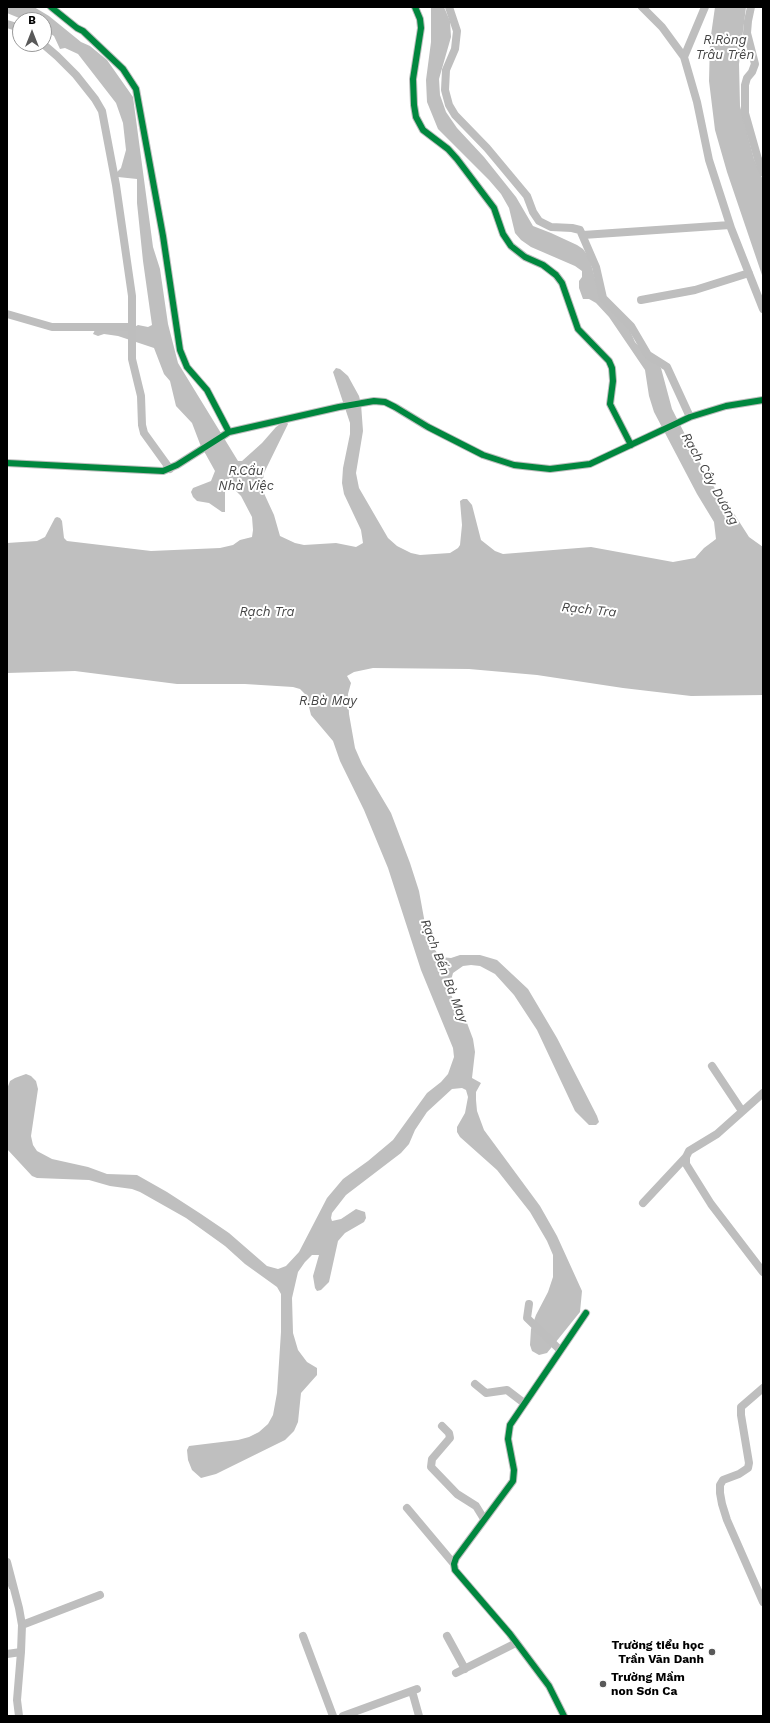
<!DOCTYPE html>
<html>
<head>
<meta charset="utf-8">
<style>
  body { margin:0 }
  #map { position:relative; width:770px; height:1723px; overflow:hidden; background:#fff; font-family:"Work Sans",sans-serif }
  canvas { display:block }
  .frame { position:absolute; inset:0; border:8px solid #000; pointer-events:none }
  .north { position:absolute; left:12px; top:12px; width:40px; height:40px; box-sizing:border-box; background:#fff; border:1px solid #999; border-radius:50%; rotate:0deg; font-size:11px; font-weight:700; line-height:16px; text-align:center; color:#000 }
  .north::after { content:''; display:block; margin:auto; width:14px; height:18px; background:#595959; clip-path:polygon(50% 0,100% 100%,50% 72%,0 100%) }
</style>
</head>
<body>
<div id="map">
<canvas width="770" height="1723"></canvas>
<div class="frame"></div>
<div class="north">B</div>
</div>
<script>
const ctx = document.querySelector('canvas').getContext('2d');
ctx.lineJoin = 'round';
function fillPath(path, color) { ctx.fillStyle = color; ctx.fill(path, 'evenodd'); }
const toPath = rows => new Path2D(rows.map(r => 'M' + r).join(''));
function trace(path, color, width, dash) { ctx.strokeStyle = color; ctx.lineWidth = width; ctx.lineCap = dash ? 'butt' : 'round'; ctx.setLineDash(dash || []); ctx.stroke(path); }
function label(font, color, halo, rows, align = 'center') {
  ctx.font = font + ' "Work Sans",sans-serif'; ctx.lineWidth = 4; ctx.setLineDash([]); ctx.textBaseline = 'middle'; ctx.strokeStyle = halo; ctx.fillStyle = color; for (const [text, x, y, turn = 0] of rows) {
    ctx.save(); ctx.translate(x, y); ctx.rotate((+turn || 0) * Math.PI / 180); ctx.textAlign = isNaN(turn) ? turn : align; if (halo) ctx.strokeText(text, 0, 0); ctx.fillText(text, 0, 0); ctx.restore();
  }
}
const water = toPath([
  [7,7,34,7,49,16,81,42,90,46,107,60,133,97,153,247,160,269,168,324,178,363,238,461,242,461,262,443,276,427,283,422,286,421,288,424,264,473,262,489,274,515,280,536,295,543,304,545,336,543,356,547,363,543,361,530,344,494,342,483,343,468,350,434,350,423,333,372,336,368,340,369,348,376,359,396,361,404,363,431,356,473,359,488,388,538,397,546,411,553,420,555,450,553,458,548,460,545,462,525,460,501,463,499,467,499,472,505,481,540,495,551,503,554,591,547,673,562,695,558,704,548,716,539,714,522,697,494,654,412,649,396,645,370,609,317,596,303,589,299,583,299,579,288,579,281,582,277,582,271,575,266,531,247,521,240,515,233,509,208,501,194,489,180,438,129,427,102,426,80,431,42,431,7,444,7,450,21,451,37,439,79,440,95,446,112,457,128,484,157,516,197,533,226,551,233,577,245,583,249,589,257,601,299,628,326,635,342,651,359,661,368,672,409,696,456,721,499,733,512,749,537,763,547,763,695,691,696,623,688,537,675,469,669,373,668,354,672,347,676,351,683,348,694,349,714,355,748,362,764,391,813,410,863,419,891,428,940,440,957,451,958,460,955,480,955,497,960,528,989,557,1038,597,1116,599,1122,596,1125,589,1125,575,1111,537,1030,514,995,495,974,480,966,471,965,463,966,453,973,449,988,452,997,467,1023,473,1039,475,1052,472,1078,481,1083,476,1092,476,1100,477,1111,484,1130,540,1206,557,1236,582,1291,580,1312,547,1353,539,1355,532,1351,530,1345,531,1329,536,1315,548,1292,553,1277,553,1255,547,1241,530,1212,497,1170,460,1137,457,1132,457,1127,465,1113,468,1097,466,1090,462,1088,452,1089,427,1112,415,1130,409,1144,401,1153,346,1195,332,1213,331,1218,332,1221,341,1219,356,1209,365,1212,366,1218,364,1222,345,1233,338,1241,329,1282,321,1290,317,1291,315,1288,313,1276,319,1255,312,1255,305,1262,298,1272,292,1298,293,1333,298,1350,307,1362,317,1368,317,1375,301,1393,298,1422,294,1431,285,1440,216,1474,201,1478,192,1470,188,1460,187,1450,189,1446,238,1440,249,1437,259,1432,268,1424,273,1415,277,1393,281,1332,281,1294,277,1287,245,1264,225,1246,186,1218,140,1192,132,1189,110,1186,89,1180,37,1178,32,1176,7,1149,7,1089,10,1081,15,1078,26,1074,31,1076,36,1081,38,1089,31,1136,33,1145,37,1151,52,1159,88,1167,107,1174,137,1175,167,1192,201,1214,229,1233,267,1266,278,1269,286,1266,299,1252,327,1198,343,1179,368,1161,393,1140,427,1093,441,1082,448,1074,454,1057,453,1048,421,970,388,868,364,810,340,761,333,741,311,715,306,695,300,689,293,687,245,684,177,684,75,671,7,673,7,543,37,541,45,537,55,518,57,517,60,518,62,521,64,538,67,541,151,551,220,548,233,545,240,540,252,537,253,530,252,517,241,496,233,488,225,486,225,512,222,512,209,503,197,501,193,497,191,492,193,488,211,481,215,471,200,444,192,423,176,406,170,381,164,374,154,348,118,336,104,334,98,336,93,334,95,330,131,329,138,325,148,327,152,325,143,261,137,203,137,179,118,177,116,173,121,168,126,150,123,123,116,103,78,54,65,48,60,49,54,36,44,30,44,20,24,20,7,13],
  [715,7,746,7,739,64,740,106,754,159,763,180,763,278,727,172,715,130,709,81,710,42]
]);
const stream = toPath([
  [7,1581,10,1588]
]);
const street = toPath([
  [51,7,77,28,83,31,123,69,136,89,163,236,180,350,187,367,207,390,229,432],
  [415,7,420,19,421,28,413,79,414,105,416,117,423,130,448,149,457,159,494,208,503,234,511,246,525,257,543,265,556,275,562,283,578,329,609,361,612,368,613,381,610,404,631,445],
  [449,7,457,31,455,49,446,70,445,90,449,105,455,115,487,148,527,196,533,212,539,221,551,227,572,228,580,230,596,267,603,298,631,326,648,355,667,367,690,417],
  [642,7,662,27,684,57],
  [705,7,684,57,697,102,709,160,731,228,763,309],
  [751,7,748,21,747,33,755,64,752,72,747,78,745,85,745,113,758,159,763,172],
  [7,24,20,28],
  [43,44,57,56,76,75,95,99,102,111,116,185,132,296,132,359,141,396,142,425,144,433,170,469],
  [583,235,730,225],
  [641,300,695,290,749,273],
  [7,314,52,327,132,327],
  [7,463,163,471,177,465,229,432,339,407,374,401,385,402,395,407,428,427,483,455,514,465,550,469,590,464,690,417,726,406,763,400],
  [712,1066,742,1111],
  [686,1157,686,1164,711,1204,763,1272],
  [643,1203,686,1157,689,1151,717,1134,763,1093],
  [529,1304,527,1318,560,1350],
  [475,1384,486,1393,507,1390,524,1403],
  [763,1388,741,1407,741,1415,749,1463,748,1468,739,1474,723,1480,720,1485,720,1493,722,1504,727,1520,763,1602],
  [442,1426,449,1433,450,1438,432,1459,431,1467,457,1494,476,1506,484,1519],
  [407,1508,454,1564],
  [7,1562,19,1608,22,1625,21,1652],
  [22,1625,100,1595],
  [303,1636,333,1716],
  [447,1636,465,1669],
  [7,1654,21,1652,17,1700,19,1716],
  [456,1673,516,1643],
  [412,1691,419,1716],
  [343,1716,417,1689],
  [564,1716,549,1686,510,1634,455,1570,454,1564,456,1558,513,1481,514,1470,508,1439,510,1425,586,1313]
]);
const cycleway = toPath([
  [51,7,77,28,83,31,123,69,136,89,163,236,180,350,187,367,207,390,229,432],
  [415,7,420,19,421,28,413,79,414,105,416,117,423,130,448,149,457,159,494,208,503,234,511,246,525,257,543,265,556,275,562,283,578,329,609,361,612,368,613,381,610,404,631,445],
  [7,463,163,471,177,465,229,432,339,407,374,401,385,402,395,407,428,427,483,455,514,465,550,469,590,464,690,417,726,406,763,400],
  [564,1716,549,1686,510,1634,455,1570,454,1564,456,1558,513,1481,514,1470,508,1439,510,1425,586,1313]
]);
const markers = [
  [712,1652,4,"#595959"],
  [603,1684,4,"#595959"]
];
const poiNames = [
  ["Trường tiểu học",704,1645],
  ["Trần Văn Danh",704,1659],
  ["Trường Mầm",611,1677,"left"],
  ["non Sơn Ca",611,1691,"left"]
];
const waterNames = [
  ["R.Ròng",725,40],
  ["Trâu Trên",725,55],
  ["R.Cầu",246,471],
  ["Nhà Việc",246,486],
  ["Rạch Cây Dương",710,479,61],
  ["Rạch Tra",589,610,6],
  ["Rạch Tra",267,612],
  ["R.Bà May",328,701],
  ["Rạch Bến Bà May",444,971,69]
];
fillPath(water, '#bfbfbf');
trace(stream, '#bfbfbf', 2);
trace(street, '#bebebe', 8);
trace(cycleway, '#00873e', 6);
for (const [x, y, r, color] of markers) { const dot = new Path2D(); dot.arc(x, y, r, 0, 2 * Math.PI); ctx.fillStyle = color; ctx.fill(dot); trace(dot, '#fff', 1.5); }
label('bold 12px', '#000', '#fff', poiNames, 'right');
label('italic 13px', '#444', '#fff', waterNames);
</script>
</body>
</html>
